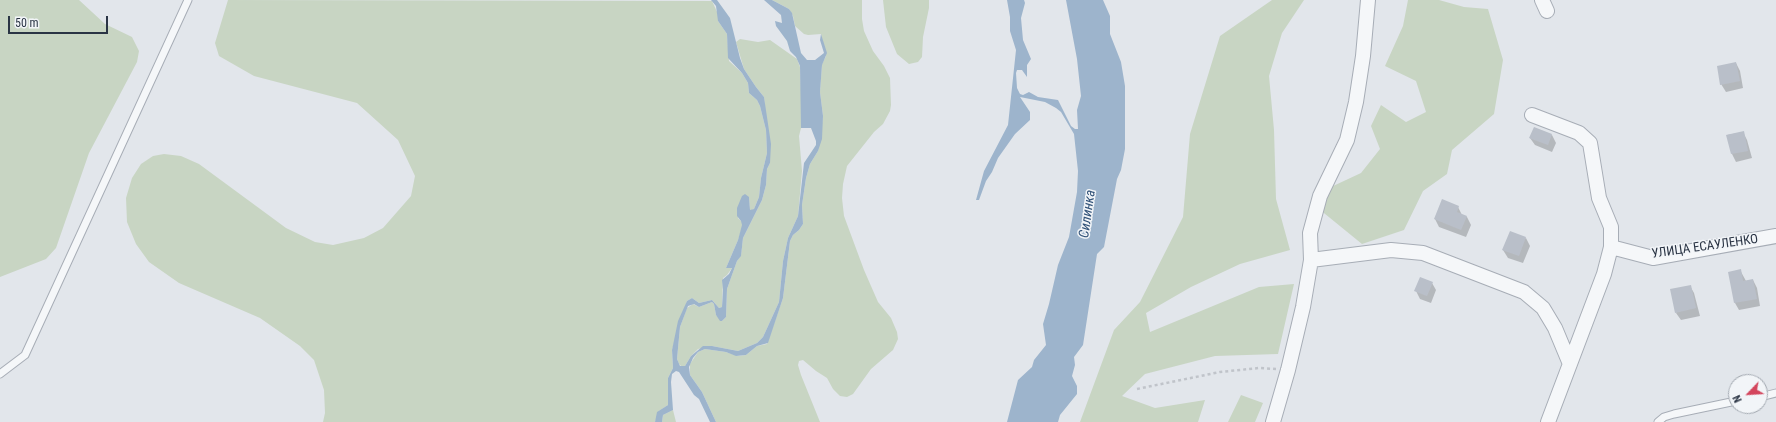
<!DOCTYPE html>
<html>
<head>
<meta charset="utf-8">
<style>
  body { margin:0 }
  #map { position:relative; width:1776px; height:422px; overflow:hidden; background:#e2e6eb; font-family:"Roboto Condensed",sans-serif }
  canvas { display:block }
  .north { position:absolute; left:1728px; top:374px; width:40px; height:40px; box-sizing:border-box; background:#f2f5f8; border:1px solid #a2a8b0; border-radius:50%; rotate:245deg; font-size:11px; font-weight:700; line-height:16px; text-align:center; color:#2a3444 }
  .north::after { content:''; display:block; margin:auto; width:14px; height:18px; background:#d3455c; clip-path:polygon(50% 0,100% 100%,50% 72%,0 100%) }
  .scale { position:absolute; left:8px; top:16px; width:100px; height:18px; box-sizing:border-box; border:2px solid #2a3444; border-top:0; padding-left:5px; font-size:12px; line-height:14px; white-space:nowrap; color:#2a3444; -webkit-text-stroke:3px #f2f5f8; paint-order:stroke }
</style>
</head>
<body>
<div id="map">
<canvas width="1776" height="422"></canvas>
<div class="north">N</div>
<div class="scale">50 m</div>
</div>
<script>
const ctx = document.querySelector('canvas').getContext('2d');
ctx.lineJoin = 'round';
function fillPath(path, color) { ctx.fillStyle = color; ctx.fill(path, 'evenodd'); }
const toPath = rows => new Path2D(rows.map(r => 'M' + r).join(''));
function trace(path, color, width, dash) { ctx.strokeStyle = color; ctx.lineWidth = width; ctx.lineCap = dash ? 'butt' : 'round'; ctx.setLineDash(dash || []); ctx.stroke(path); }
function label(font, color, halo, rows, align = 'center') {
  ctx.font = font + ' "Roboto Condensed",sans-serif'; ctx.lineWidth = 3; ctx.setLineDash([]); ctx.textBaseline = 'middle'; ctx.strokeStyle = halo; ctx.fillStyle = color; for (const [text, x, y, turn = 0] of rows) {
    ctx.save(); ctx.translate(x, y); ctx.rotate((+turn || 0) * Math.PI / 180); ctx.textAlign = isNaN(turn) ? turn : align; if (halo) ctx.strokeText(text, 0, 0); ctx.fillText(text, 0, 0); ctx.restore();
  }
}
const green = toPath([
  [0,0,79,0,105,24,132,37,139,51,137,62,89,153,56,248,46,259,0,277],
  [228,0,712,1,718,14,718,21,727,34,729,61,742,73,748,83,749,93,757,100,760,106,766,130,767,153,761,178,759,197,754,209,750,211,749,197,738,218,742,222,742,228,738,240,726,268,732,268,727,275,723,278,722,307,719,308,712,300,699,303,692,298,687,301,672,350,673,368,668,378,668,405,659,411,655,422,323,422,325,413,324,390,314,360,300,346,260,318,179,283,149,262,136,244,127,222,126,198,132,178,141,164,153,156,164,154,181,156,199,164,286,228,315,242,333,245,364,238,383,228,411,196,415,176,398,140,357,103,254,76,219,56,215,43],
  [772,0,862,0,862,19,864,31,873,51,884,66,890,78,891,105,890,111,883,124,874,132,847,166,843,184,842,198,844,216,864,270,878,302,891,318,897,332,898,339,893,350,871,369,853,394,847,397,840,396,833,389,827,378,816,371,803,360,799,361,798,365,801,375,820,422,716,422,702,392,690,375,690,364,698,352,705,349,726,352,738,356,746,355,757,346,767,344,783,298,790,241,793,235,799,230,803,224,802,205,806,178,810,164,818,151,823,116,820,92,822,64,826,56,821,34,808,35,804,34,795,26,793,16,789,9],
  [883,0,929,0,929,8,923,37,922,57,918,62,909,64,897,54,886,27],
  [1272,0,1304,0,1282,33,1269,76,1274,130,1276,199,1290,250,1240,264,1191,287,1146,313,1150,332,1259,287,1294,284,1278,354,1215,356,1145,374,1122,396,1155,408,1205,400,1198,422,1080,422,1114,330,1140,302,1183,217,1190,134,1220,36],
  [1408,0,1439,0,1464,7,1488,9,1503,60,1494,114,1452,150,1447,174,1423,191,1404,230,1362,244,1319,209,1331,187,1361,173,1380,149,1371,126,1381,105,1406,122,1426,112,1416,81,1385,66,1403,26],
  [740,39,758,42,770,40,797,59,800,67,802,112,801,128,799,136,802,171,798,216,788,238,783,261,779,302,763,337,757,343,738,351,712,346,698,349,691,356,685,366,682,367,679,364,677,359,680,327,687,308,693,304,699,307,712,302,714,304,716,315,722,321,726,317,727,289,737,261,741,255,743,238,762,200,766,185,767,169,770,163,764,97,756,87,744,69,736,42],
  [1241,395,1263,403,1255,422,1228,422],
  [673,410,676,422,662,422,663,415]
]);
const water = toPath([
  [711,0,717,0,730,18,740,58,744,69,756,87,764,97,771,144,770,163,767,169,766,185,762,200,743,238,741,256,737,261,727,289,726,317,722,321,720,321,716,315,714,304,712,302,699,307,694,304,688,306,680,327,677,359,680,366,685,366,691,356,703,346,712,346,738,351,757,343,763,337,779,302,783,261,788,238,798,216,804,163,816,145,816,141,811,128,801,128,800,66,796,57,790,51,787,41,776,26,775,21,782,23,781,15,764,0,772,0,789,9,792,13,801,53,807,60,815,60,824,53,820,40,821,34,827,53,822,65,820,92,823,116,822,139,818,151,810,164,806,178,802,205,803,224,799,230,793,235,790,241,783,298,768,343,757,346,746,355,736,356,726,352,705,349,698,352,693,358,689,367,690,375,702,392,716,422,710,422,699,399,694,395,679,372,676,371,672,374,671,382,673,410,663,415,662,422,655,422,657,412,668,405,668,378,673,368,672,350,678,321,687,301,692,298,699,303,712,300,719,308,722,307,723,290,722,280,729,274,732,268,726,268,738,240,742,225,741,221,737,216,737,208,742,196,745,194,749,197,750,210,754,209,759,197,761,178,767,153,766,130,760,106,757,100,749,93,748,83,742,73,728,58,727,34,718,21,716,6],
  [1007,0,1024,0,1025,3,1021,18,1023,40,1031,59,1027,65,1027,77,1022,70,1017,70,1016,73,1017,88,1020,94,1023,95,1029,92,1038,97,1058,100,1071,126,1075,129,1078,129,1077,110,1081,96,1077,59,1066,0,1103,0,1110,16,1110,34,1121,62,1125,86,1125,149,1121,170,1117,179,1104,247,1097,254,1083,345,1074,357,1075,365,1072,376,1077,386,1077,394,1060,415,1058,422,1007,422,1018,380,1032,367,1034,360,1046,345,1043,324,1049,304,1058,265,1069,237,1077,192,1078,171,1074,134,1061,112,1056,108,1045,102,1020,97,1030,112,1030,120,1015,134,998,158,992,172,986,181,979,200,976,200,984,171,1008,125,1016,50,1010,31,1010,17]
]);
const shadow = toPath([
  [1736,63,1740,71,1743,88,1726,92,1721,84],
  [1743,132,1747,140,1752,158,1736,162,1732,154,1727,135],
  [1552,135,1556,143,1552,152,1535,145,1530,138],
  [1458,207,1462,215,1467,217,1471,225,1466,237,1439,227,1435,219],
  [1526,238,1530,246,1523,263,1508,258,1503,250],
  [1740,270,1746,281,1753,280,1757,288,1760,306,1739,310,1735,303],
  [1432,283,1436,290,1431,303,1420,299,1416,291],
  [1690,286,1694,293,1700,316,1681,320,1676,313]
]);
const building = toPath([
  [1736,62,1740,81,1720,85,1717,66],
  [1534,127,1552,134,1548,145,1529,138],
  [1744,131,1748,151,1731,154,1726,135],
  [1442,199,1459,206,1457,212,1467,216,1461,230,1434,219],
  [1510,231,1526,237,1519,256,1502,250],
  [1741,269,1743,281,1753,279,1757,299,1734,303,1728,272],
  [1420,277,1433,282,1427,296,1414,291],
  [1691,285,1696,308,1675,313,1670,289]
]);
const path = toPath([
  [1137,389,1220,372,1259,368,1276,369]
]);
const lane = toPath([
  [0,374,25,355,188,0],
  [1760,397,1776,393],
  [1658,422,1664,417,1674,414,1736,401]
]);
const street = toPath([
  [1542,0,1547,11],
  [1532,115,1579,133,1590,143,1599,198,1611,227,1611,247,1604,274,1548,422],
  [1611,247,1653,258,1776,236],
  [1311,260,1391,250,1423,253,1524,292,1543,308,1555,328,1570,364],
  [1273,422,1288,370,1303,307,1311,260,1310,233,1320,196,1347,140,1356,102,1363,56,1368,0]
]);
const streetNames = [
  ["УЛИЦА ЕСАУЛЕНКО",1705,247,-8]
];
const waterNames = [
  ["Силинка",1088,214,-82]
];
fillPath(green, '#c8d5c3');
fillPath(water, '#9db4cc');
fillPath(shadow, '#0003');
fillPath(building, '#b9bfc9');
trace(lane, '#a7adb6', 9);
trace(street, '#a7adb6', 16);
trace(path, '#c0c4ca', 2.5, [3, 3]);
trace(lane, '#f5f7f9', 7);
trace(street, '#f5f7f9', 14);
label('13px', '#2a3444', '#f2f5f8', streetNames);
label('italic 14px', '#325379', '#f2f5f8', waterNames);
</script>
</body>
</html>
